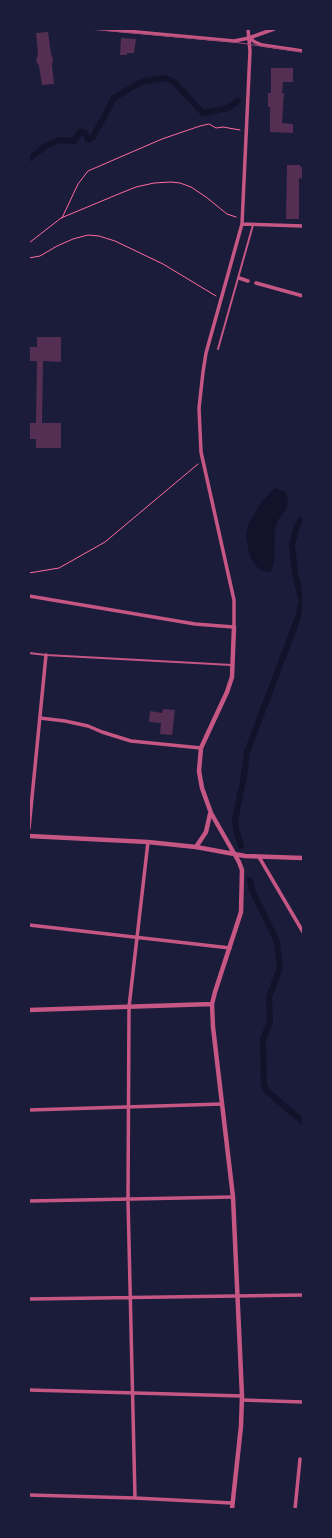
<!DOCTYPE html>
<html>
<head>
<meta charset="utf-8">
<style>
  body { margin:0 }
  #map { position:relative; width:332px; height:1538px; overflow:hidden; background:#1b1b3a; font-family:"Libre Baskerville",serif }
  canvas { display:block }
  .frame { position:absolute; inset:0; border:30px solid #1b1b3a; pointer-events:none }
</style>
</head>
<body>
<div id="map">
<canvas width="332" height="1538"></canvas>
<div class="frame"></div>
</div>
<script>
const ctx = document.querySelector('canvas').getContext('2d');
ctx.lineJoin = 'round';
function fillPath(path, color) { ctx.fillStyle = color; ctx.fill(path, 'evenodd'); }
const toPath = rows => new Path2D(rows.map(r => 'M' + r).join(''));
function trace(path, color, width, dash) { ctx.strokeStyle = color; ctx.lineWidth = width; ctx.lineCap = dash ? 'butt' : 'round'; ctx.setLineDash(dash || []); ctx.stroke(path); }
const water = toPath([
  [275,488,284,491,287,496,288,503,286,509,278,520,275,530,274,564,270,572,262,571,259,569,250,557,246,537,248,525,251,519,263,500]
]);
const canal = toPath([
  [29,159,47,145,59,140,74,141,80,132,85,133,88,140,93,137,114,98,137,84,145,81,164,78,174,82,203,113,228,108,238,101],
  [241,846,236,829,235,820,244,776,247,752,297,620,302,602,295,573,292,545,296,529,300,521,303,519],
  [250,880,252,890,277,942,280,968,269,997,270,1022,263,1039,264,1086,268,1092,303,1122]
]);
const building = toPath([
  [48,32,51,54,53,59,52,65,54,84,42,85,39,66,36,61,38,54,36,33],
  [121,38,136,39,134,53,127,53,127,55,120,55],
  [271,68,293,68,293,82,283,82,282,93,284,93,282,123,293,124,293,133,270,132,270,107,268,107,268,93,271,93],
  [287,165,300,165,300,167,303,167,303,179,299,178,299,219,286,219],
  [37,337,61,337,61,362,43,361,42,423,61,423,61,448,36,448,36,439,29,439,29,423,36,423,37,361,29,361,29,347,37,347],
  [163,709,175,710,172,735,160,734,161,723,149,722,150,711,162,713]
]);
const path = toPath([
  [62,218,78,184,88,171,162,139,200,126,209,124,216,128,223,127,240,130],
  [29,243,61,218,121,193,136,187,154,183,171,182,180,183,191,187,206,197,227,214,236,217],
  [29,258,40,256,57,246,73,239,88,235,99,236,115,241,163,264,216,296],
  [29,573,59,568,105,542,198,464]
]);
const service = toPath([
  [218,349,253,225],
  [29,653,46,655,232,665]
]);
const minor = toPath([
  [104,29,234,41,249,38,274,29],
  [249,38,255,42,262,45,303,51],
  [242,224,303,226],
  [239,278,248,281],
  [256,283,303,296],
  [29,596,195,624,234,627,234,600,201,452,199,408,203,372,206,353,242,224,250,51,248,29],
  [40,718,65,721,88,726,102,732,131,741,201,748],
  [29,828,46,655],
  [259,857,303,932],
  [29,925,230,948],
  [29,1110,222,1104],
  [29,1201,233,1197],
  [29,1299,303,1295],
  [29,1390,242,1396],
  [242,1400,303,1402],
  [29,1495,135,1498,232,1503],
  [135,1498,128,1200,129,1007,148,842],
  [295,1509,300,1459]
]);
const tertiary = toPath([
  [29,836,148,842,196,847,245,856,303,858],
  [196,847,206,832,210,814],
  [29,1010,212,1004],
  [232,1509,241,1426,242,1396,233,1197,213,1027,212,1004,215,992,241,912,242,870,239,862,211,813,202,788,199,771,201,748,227,692,232,677,234,627]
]);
const tram = toPath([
  [88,29,233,42,303,52]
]);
fillPath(water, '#12122b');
trace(canal, '#12122b', 6);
fillPath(building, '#542f53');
trace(path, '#ff6b9d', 1);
trace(service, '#c65784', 2);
trace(minor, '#c65784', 3.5);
trace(tertiary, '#c65784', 4.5);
trace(tram, '#a44b75', 1);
</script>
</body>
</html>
